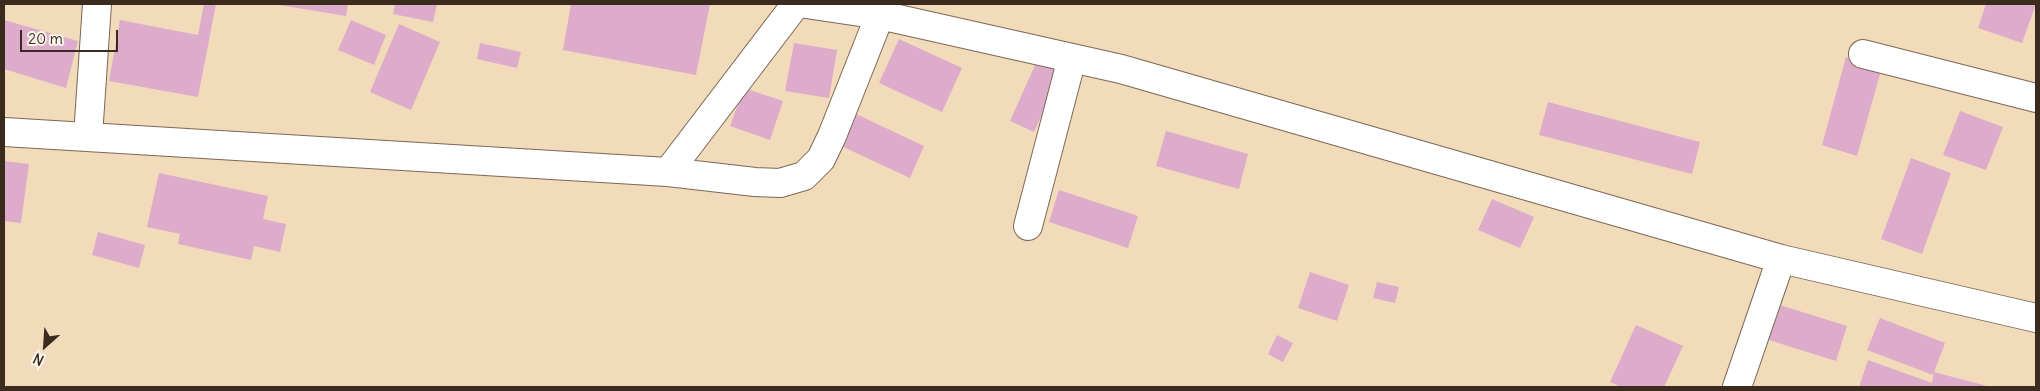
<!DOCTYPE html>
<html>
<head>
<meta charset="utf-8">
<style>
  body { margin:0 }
  #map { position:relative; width:2040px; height:391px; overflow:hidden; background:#f2dbbb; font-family:Delius,sans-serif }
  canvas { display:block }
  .frame { position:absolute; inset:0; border:5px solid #3b2a1e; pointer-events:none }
  .north { position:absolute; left:20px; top:321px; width:50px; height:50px; -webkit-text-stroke:4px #fbf7ec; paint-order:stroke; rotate:206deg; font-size:14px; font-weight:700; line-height:20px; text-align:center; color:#3b2a1e }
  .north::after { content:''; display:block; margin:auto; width:18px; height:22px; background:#3b2a1e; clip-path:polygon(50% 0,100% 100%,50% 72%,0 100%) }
  .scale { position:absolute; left:20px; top:30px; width:98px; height:22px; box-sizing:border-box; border:2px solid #3b2a1e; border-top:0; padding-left:6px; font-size:15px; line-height:18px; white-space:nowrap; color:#3b2a1e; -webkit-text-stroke:4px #fbf7ec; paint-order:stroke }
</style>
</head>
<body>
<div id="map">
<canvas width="2040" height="391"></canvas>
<div class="frame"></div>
<div class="north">N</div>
<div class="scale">20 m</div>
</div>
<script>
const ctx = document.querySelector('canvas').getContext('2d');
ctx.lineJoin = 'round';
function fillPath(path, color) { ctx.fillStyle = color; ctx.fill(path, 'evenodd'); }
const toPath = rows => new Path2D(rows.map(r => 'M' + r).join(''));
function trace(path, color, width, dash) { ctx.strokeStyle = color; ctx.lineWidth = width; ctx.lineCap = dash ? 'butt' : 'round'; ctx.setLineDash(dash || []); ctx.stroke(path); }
const building = toPath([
  [204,4,216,4,198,97,109,81,120,20,198,35],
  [273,4,348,4,346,16],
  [395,4,437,4,433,22,393,14],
  [571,4,710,4,696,75,563,50],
  [1986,4,2036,4,2022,43,1978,28],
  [4,20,78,41,66,88,4,69],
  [351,20,386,35,374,65,338,50],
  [399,24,440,42,411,110,370,92],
  [899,39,962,68,942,112,879,83],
  [480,43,521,52,517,68,477,59],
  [794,43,837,50,829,98,785,91],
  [1040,54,1064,65,1034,132,1010,121],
  [1846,57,1882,67,1857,156,1822,145],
  [744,88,783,101,770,140,730,126],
  [1548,102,1700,142,1692,174,1539,135],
  [1960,111,2003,127,1986,170,1943,155],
  [854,113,924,146,910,178,839,145],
  [1166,131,1248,154,1239,189,1156,166],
  [1911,158,1951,173,1922,254,1881,239],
  [4,161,29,164,21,223,4,221],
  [159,173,268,196,263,219,286,224,280,252,254,246,251,260,178,244,180,234,147,227],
  [1059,190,1138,216,1128,248,1049,222],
  [1492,199,1534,217,1520,248,1478,230],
  [98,232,145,245,139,268,92,255],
  [1310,272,1349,285,1337,321,1298,308],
  [1377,282,1399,287,1395,303,1373,298],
  [1767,301,1847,326,1836,361,1756,336],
  [1880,318,1945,343,1933,375,1867,350],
  [1636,325,1683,346,1664,387,1621,387,1610,382],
  [1277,335,1293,343,1283,362,1268,354],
  [1868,360,1932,383,1930,387,1859,387],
  [1934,372,1991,387,1931,387]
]);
const minor = toPath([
  [806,4,880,15,1121,69,1781,259,2036,318],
  [1863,54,2036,98],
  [4,132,668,172,796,4],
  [88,136,97,4],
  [668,172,755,182,780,183,804,176,821,159,832,136,880,15],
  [1028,226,1072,58],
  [1737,387,1781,259]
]);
fillPath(building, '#ddacca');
trace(minor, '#7b6855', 30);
trace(minor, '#fff', 28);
</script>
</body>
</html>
